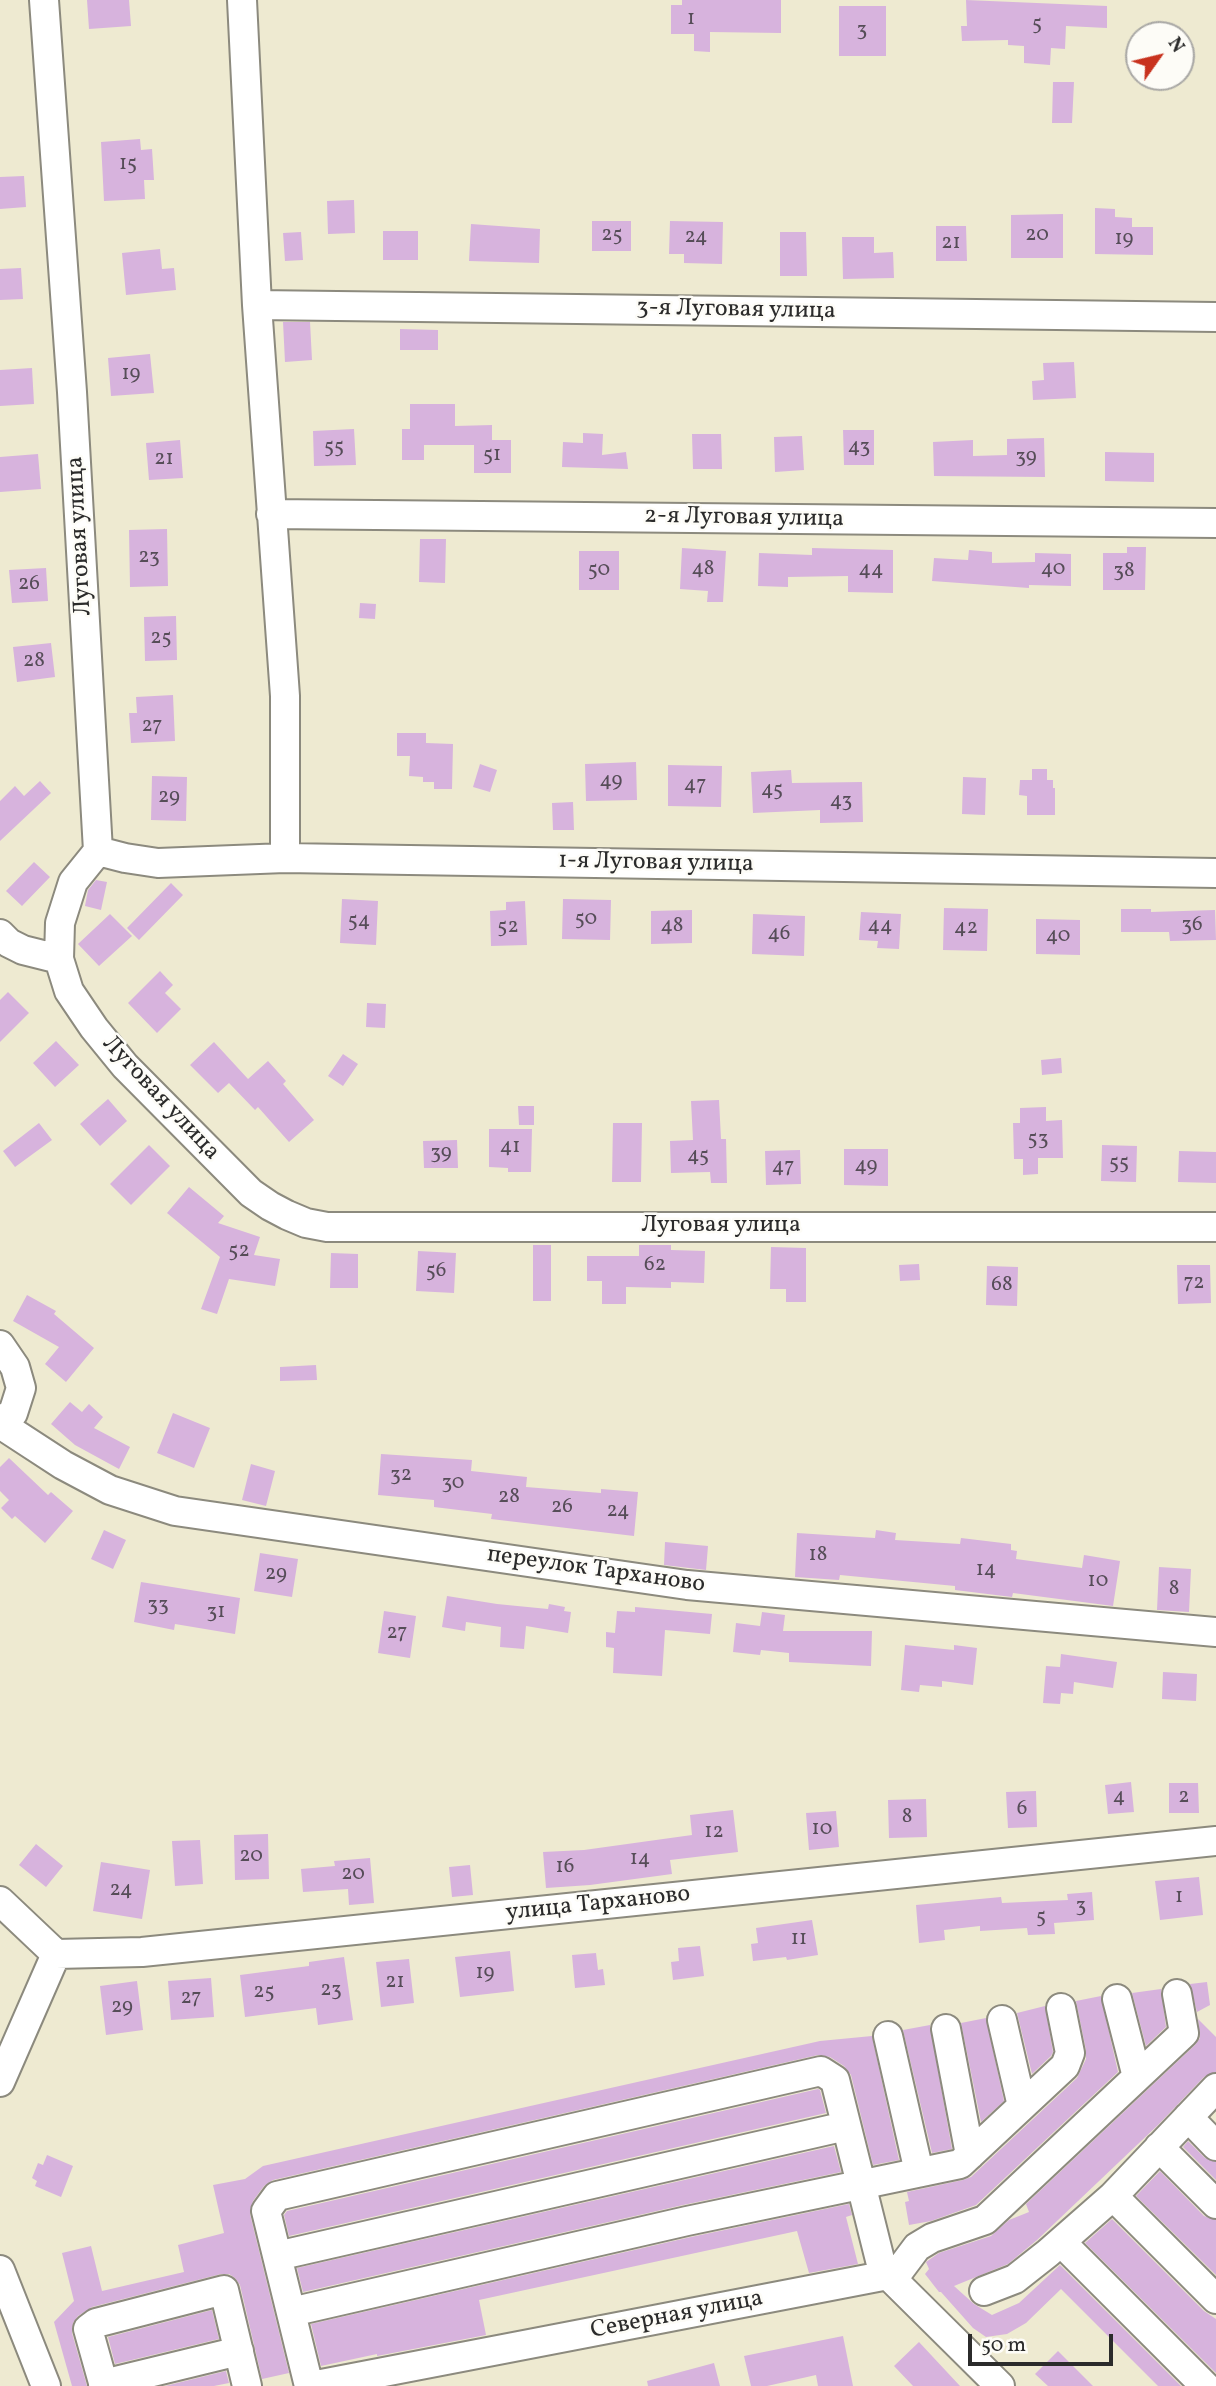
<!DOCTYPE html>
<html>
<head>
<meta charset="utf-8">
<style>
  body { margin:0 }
  #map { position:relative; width:1216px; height:2386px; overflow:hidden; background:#eeead1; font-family:Vollkorn,serif }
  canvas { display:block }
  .north { position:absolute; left:1125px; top:21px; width:70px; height:70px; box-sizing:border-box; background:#fdfcf7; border:2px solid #a9a8a5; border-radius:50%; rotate:56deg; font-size:19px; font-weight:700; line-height:28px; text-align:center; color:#2b2b2b }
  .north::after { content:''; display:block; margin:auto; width:24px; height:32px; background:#c8321e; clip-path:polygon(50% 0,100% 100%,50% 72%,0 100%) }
  .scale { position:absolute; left:968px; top:2334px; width:145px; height:32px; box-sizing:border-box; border:4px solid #2b2b2b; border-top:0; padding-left:9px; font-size:21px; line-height:24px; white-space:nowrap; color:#2b2b2b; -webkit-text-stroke:5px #fdfcf7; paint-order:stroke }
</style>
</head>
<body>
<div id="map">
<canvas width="1216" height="2386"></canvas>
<div class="north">N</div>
<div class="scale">50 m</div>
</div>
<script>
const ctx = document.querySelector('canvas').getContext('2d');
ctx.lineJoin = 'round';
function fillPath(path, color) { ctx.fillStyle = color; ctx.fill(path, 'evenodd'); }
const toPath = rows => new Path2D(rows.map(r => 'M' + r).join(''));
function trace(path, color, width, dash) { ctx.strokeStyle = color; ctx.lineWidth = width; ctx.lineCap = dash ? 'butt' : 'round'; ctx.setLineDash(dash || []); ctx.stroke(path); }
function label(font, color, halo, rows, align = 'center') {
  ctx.font = font + ' Vollkorn,serif'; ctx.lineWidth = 5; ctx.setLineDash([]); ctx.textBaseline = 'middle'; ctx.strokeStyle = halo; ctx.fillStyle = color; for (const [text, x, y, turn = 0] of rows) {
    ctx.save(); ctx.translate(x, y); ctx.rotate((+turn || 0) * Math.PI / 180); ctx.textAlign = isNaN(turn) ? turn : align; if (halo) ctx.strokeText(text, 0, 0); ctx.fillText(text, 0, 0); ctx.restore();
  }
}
const building = toPath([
  [87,0,129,0,131,26,89,29],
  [682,0,781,0,781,33,710,32,710,52,694,51,694,34,671,34,671,5,682,5],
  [966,0,1107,6,1107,28,1066,26,1065,49,1051,48,1050,65,1024,63,1024,46,1008,45,1008,40,962,41,961,26,967,26],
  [839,6,886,6,886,56,839,56],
  [1053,82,1074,82,1072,123,1052,123],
  [140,139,141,150,152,149,154,180,144,180,145,199,104,201,101,142],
  [24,176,26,207,0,209,0,177],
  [354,200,355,233,328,234,327,201],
  [1095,208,1115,209,1115,217,1132,218,1132,227,1153,227,1153,255,1095,254],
  [1063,214,1063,258,1011,258,1011,215],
  [592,221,631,221,631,251,592,251],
  [670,221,723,222,722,264,684,263,684,254,669,254],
  [471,224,540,229,539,263,469,261],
  [936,226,966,226,967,261,936,261],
  [383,231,418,231,418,260,383,260],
  [301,232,303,260,285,261,283,233],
  [780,232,806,232,807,276,780,276],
  [842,237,874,237,874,253,893,252,894,278,843,279],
  [160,249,162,269,174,268,176,290,126,295,122,253],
  [21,268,23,299,0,300,0,269],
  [283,322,310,322,312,360,285,362],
  [400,329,438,330,438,350,400,350],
  [150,354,154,393,111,396,108,358],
  [1074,362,1076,398,1033,400,1032,381,1044,380,1043,363],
  [32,368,34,404,0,406,0,370],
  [410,404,455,404,455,426,492,425,492,440,511,440,511,473,474,473,474,445,424,445,424,460,402,460,402,429,410,429],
  [354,429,356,465,314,466,313,431],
  [843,430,874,430,874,465,844,465],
  [583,433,603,434,602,455,626,452,628,469,562,467,563,442,583,443],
  [692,434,721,434,722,469,693,469],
  [802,436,804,470,775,472,774,437],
  [1044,438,1045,477,934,476,933,442,973,440,973,456,1007,455,1007,439],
  [180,440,183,478,149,480,146,443],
  [1105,452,1154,453,1154,482,1105,481],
  [38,454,41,489,0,492,0,457],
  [167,529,168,586,130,587,129,530],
  [420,539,446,539,445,583,419,582],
  [1127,547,1146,547,1145,590,1103,590,1103,553,1127,553],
  [682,548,726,551,723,602,707,602,708,591,680,589],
  [812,548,893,550,893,593,848,592,848,576,788,577,788,587,758,586,759,553,812,555],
  [969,550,992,552,992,563,1035,562,1035,553,1071,554,1071,586,1029,585,1029,588,932,581,934,558,968,560],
  [579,551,619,551,619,590,579,590],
  [46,568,48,601,12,603,9,570],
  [360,603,376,604,375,619,359,618],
  [176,616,177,660,145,661,144,617],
  [51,643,55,677,17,682,13,647],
  [173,695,175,741,131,743,129,713,137,713,136,697],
  [397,733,426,733,426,743,453,744,452,789,434,789,434,782,423,782,423,777,409,776,410,756,397,756],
  [636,762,637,800,586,801,585,764],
  [480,764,497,770,490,792,473,787],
  [668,765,722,766,721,807,668,806],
  [1032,769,1047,769,1047,780,1053,780,1053,788,1055,788,1055,815,1027,815,1027,796,1019,795,1020,780,1032,780],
  [791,770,792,783,862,782,863,822,820,823,820,810,753,813,751,772],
  [152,776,187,777,186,821,151,820],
  [963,777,986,778,985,815,962,814],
  [40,781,51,793,0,841,0,801,15,786,24,796],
  [573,802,574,830,553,830,552,803],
  [34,862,50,877,22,906,6,891],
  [96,880,107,882,101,910,85,906,88,890],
  [171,883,183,895,139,940,127,928],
  [342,899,378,901,376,945,340,943],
  [563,899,611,900,610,940,562,939],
  [525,901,527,945,491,946,490,911,506,910,506,902],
  [944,908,988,909,987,951,943,950],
  [1121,909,1151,909,1151,912,1215,910,1216,940,1170,941,1169,932,1121,932],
  [692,910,692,943,651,944,651,911],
  [861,912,901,914,899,949,877,948,878,941,859,940],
  [110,914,132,936,99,966,78,944],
  [753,914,805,916,804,956,752,954],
  [1036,919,1080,920,1080,955,1036,954],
  [160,971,173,985,165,993,181,1009,157,1033,128,1003],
  [8,992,29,1013,0,1042,0,1000],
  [367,1003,386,1004,385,1028,366,1027],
  [56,1041,79,1065,55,1087,33,1063],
  [214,1042,248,1079,268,1061,286,1081,283,1084,314,1120,289,1142,258,1107,255,1110,229,1083,218,1093,190,1065],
  [343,1054,358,1064,343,1086,328,1076],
  [1061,1058,1062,1073,1042,1075,1041,1060],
  [108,1099,127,1121,100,1146,80,1124],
  [719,1100,721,1139,726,1139,727,1183,711,1183,710,1172,671,1173,670,1141,693,1140,691,1101],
  [518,1106,534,1106,534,1125,519,1125],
  [1046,1107,1046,1121,1062,1120,1063,1158,1038,1158,1038,1174,1023,1175,1023,1159,1014,1159,1013,1123,1020,1123,1020,1108],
  [39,1123,52,1140,15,1167,3,1151],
  [613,1123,642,1123,641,1182,612,1182],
  [489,1129,532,1129,531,1172,508,1172,508,1168,489,1167],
  [457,1140,458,1168,424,1168,423,1141],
  [149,1145,170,1166,131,1205,110,1184],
  [1102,1145,1137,1146,1136,1182,1101,1181],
  [844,1149,888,1149,888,1186,844,1185],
  [800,1150,801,1184,766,1185,765,1151],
  [1179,1151,1216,1152,1216,1183,1178,1182],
  [189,1187,224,1216,218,1223,260,1237,254,1255,280,1259,275,1286,229,1279,217,1314,201,1309,220,1257,167,1213],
  [533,1245,551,1245,551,1301,533,1301],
  [639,1245,671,1245,671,1250,705,1251,704,1283,671,1282,671,1288,626,1287,626,1304,602,1304,602,1281,587,1281,587,1256,639,1256],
  [771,1247,806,1248,806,1302,786,1302,786,1289,770,1289],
  [418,1251,456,1253,454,1293,416,1291],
  [331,1253,358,1254,358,1288,330,1288],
  [919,1264,920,1280,900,1281,899,1265],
  [1177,1265,1210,1265,1211,1303,1178,1304],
  [987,1266,1018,1267,1017,1306,986,1305],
  [27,1295,56,1311,54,1314,94,1348,66,1382,45,1364,59,1347,13,1321],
  [316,1365,317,1380,280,1381,280,1367],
  [70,1402,82,1412,89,1404,103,1417,94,1428,130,1447,119,1469,75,1445,51,1424],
  [173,1413,210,1428,194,1468,157,1453],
  [381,1454,472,1460,471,1471,527,1477,526,1487,601,1493,601,1489,638,1492,634,1536,491,1519,492,1514,434,1507,434,1500,378,1495],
  [9,1458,48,1495,51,1492,73,1511,45,1543,15,1516,12,1519,1,1508,9,1500,0,1491,0,1467],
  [251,1464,275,1471,266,1506,242,1500],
  [104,1530,126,1540,113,1569,91,1559],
  [876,1530,896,1533,895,1540,960,1544,961,1538,1011,1544,1011,1550,1017,1551,1016,1559,1082,1568,1084,1555,1120,1561,1113,1606,1013,1593,1012,1597,955,1590,955,1586,840,1575,839,1580,795,1577,797,1533,875,1538],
  [665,1542,708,1546,706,1570,664,1565],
  [260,1553,298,1559,292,1597,254,1591],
  [1159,1567,1191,1569,1189,1612,1157,1610],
  [141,1582,240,1598,235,1634,175,1624,174,1630,134,1622],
  [447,1596,497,1604,548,1609,549,1604,565,1607,564,1611,571,1612,568,1633,526,1626,524,1649,500,1647,501,1627,466,1622,465,1631,442,1627],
  [635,1607,712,1614,710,1634,665,1630,662,1676,613,1673,614,1648,606,1647,606,1632,615,1633,617,1611,635,1612],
  [384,1611,416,1616,410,1658,378,1653],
  [762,1612,785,1615,783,1631,872,1631,871,1666,789,1662,789,1653,761,1650,760,1655,733,1652,736,1623,760,1626],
  [905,1645,954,1650,954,1645,977,1648,973,1685,942,1681,942,1687,920,1685,919,1692,901,1690],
  [1061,1654,1117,1662,1113,1688,1074,1682,1073,1694,1061,1693,1060,1704,1043,1703,1046,1666,1060,1667],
  [1163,1672,1197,1674,1196,1701,1162,1699],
  [1131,1782,1134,1812,1108,1814,1105,1785],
  [1169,1783,1198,1783,1199,1813,1169,1813],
  [1036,1791,1037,1827,1008,1828,1006,1792],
  [926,1799,927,1837,889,1838,888,1800],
  [733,1810,738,1852,670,1860,672,1874,590,1885,546,1888,543,1852,584,1850,692,1835,690,1815],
  [836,1811,839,1847,809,1850,806,1813],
  [268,1834,269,1879,235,1880,234,1835],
  [200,1840,203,1884,175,1886,172,1841],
  [36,1844,63,1866,46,1887,19,1865],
  [370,1858,374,1903,349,1905,348,1889,303,1892,301,1869,335,1866,334,1861],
  [101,1862,150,1870,142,1919,93,1911],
  [470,1865,473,1895,452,1897,449,1867],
  [1199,1877,1203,1915,1160,1920,1155,1881],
  [1092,1892,1094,1920,1054,1923,1055,1934,1028,1935,1027,1928,980,1931,980,1926,944,1930,945,1940,919,1943,916,1905,1001,1897,1002,1903,1068,1900,1067,1894],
  [812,1920,818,1955,787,1960,786,1957,753,1961,751,1944,758,1943,756,1928],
  [700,1946,704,1976,673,1980,671,1962,679,1961,678,1948],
  [510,1951,514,1991,460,1997,455,1957],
  [596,1953,598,1970,603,1969,605,1985,575,1988,572,1955],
  [344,1957,353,2020,318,2025,316,2008,245,2017,240,1975,309,1966,309,1962],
  [409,1959,414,2003,381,2007,376,1962],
  [211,1978,214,2017,171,2020,168,1981],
  [137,1981,143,2030,106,2035,100,1986],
  [1207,1982,1210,2005,1197,2012,1190,1984],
  [1161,1989,1166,2027,1146,2046,1132,1993],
  [1101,1996,1118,2072,976,2205,931,2221,909,2225,905,2202,909,2201,907,2192,963,2180,971,2177,1077,2078,1086,2059,1086,2050,1076,2001],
  [1045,2006,1053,2052,1051,2056,1032,2074,1017,2013],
  [986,2018,1004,2101,981,2122,961,2023],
  [1198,2019,1216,2037,1216,2072,1204,2077,1158,2125,1037,2240,1008,2264,954,2286,974,2304,992,2315,1019,2303,1060,2265,1181,2386,1158,2386,1061,2289,1026,2323,1007,2334,986,2337,973,2328,941,2292,939,2292,925,2274,929,2269,926,2262,939,2253,991,2236,1009,2220,1029,2212,1026,2204,1195,2045,1200,2038],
  [930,2025,952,2149,932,2153,903,2030],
  [872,2036,899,2160,873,2165,851,2075,844,2066,830,2057,818,2055,273,2180,264,2186,253,2201,250,2214,289,2373,262,2379,240,2285,235,2278,229,2274,221,2274,92,2307,78,2316,73,2323,72,2333,87,2386,72,2386,54,2322,74,2301,62,2253,91,2246,102,2291,184,2272,178,2245,224,2233,213,2185,245,2179,263,2166,820,2041],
  [818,2089,820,2090,826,2113,289,2236,284,2215,287,2211],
  [1188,2141,1205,2158,1216,2162,1216,2180,1183,2147],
  [834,2146,841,2172,683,2205,303,2292,297,2268],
  [47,2155,73,2166,61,2197,35,2186,37,2181,32,2178,38,2163,43,2165],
  [1160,2171,1204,2216,1216,2220,1216,2275,1136,2196],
  [849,2204,852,2215,846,2217,858,2264,809,2273,797,2231,479,2300,486,2335,377,2356,377,2354,321,2366,311,2324,691,2237],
  [1112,2219,1204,2311,1216,2319,1216,2373,1085,2243],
  [212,2310,219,2339,115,2364,108,2337],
  [843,2336,853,2386,818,2386,816,2375,767,2386,751,2386,744,2356],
  [919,2342,960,2386,913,2386,894,2366],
  [1058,2351,1093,2386,1048,2386,1035,2374],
  [714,2363,720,2386,648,2386,647,2381],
  [226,2371,229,2383,214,2386,165,2386]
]);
const minor = toPath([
  [44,0,72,392,98,851,73,882,60,923,59,959,69,991,94,1028,125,1066,251,1193,270,1206,287,1215,306,1223,327,1227,1216,1227],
  [242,0,257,305,285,696,285,858],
  [257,305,1216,317],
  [271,514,1216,523],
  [98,851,125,858,158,863,285,858,1216,873],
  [0,934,9,943,23,950,59,959],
  [0,1345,15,1367,21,1388,13,1413,0,1421],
  [0,1424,63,1465,110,1490,175,1511,687,1585,1216,1632],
  [0,1901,56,1954,142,1952,1216,1841],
  [1117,1999,1137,2077],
  [1002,2020,1022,2106],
  [946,2029,970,2155],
  [888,2036,919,2172],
  [0,2082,56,1954],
  [1188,2117,1216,2146],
  [1159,2147,1216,2204],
  [1113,2196,1216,2088],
  [1061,2242,1205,2386],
  [277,2256,846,2126],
  [0,2270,46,2386],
  [893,2279,917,2247,932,2238,985,2220,1184,2033,1177,1994],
  [984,2291,1015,2279,1048,2253,1113,2196,1216,2299],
  [291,2312,687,2221,960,2164,1065,2066,1070,2053,1061,2008],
  [103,2384,239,2351],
  [104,2386,88,2329,96,2323,224,2290,247,2386],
  [309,2386,266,2211,277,2196,821,2071,835,2080,884,2276],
  [311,2386,888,2275,1000,2386]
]);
const numberNames = [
  ["1",691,20],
  ["5",1037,25],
  ["3",862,31],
  ["15",128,165],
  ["25",612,236],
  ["20",1037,236],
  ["24",696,238],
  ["19",1124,240],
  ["21",951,244],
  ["19",131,375],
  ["55",334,448],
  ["43",859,448],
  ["51",492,456],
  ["39",1026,458],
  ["21",164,460],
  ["23",149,558],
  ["48",703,570],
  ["40",1053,570],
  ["50",599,571],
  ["44",871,571],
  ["38",1124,572],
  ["26",29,585],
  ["25",161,639],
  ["28",34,662],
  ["27",152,727],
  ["49",611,782],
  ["47",695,786],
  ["45",772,791],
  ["29",169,798],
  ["43",841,802],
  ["50",586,920],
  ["54",359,922],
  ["36",1192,926],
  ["48",672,927],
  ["44",880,927],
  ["52",508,928],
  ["42",966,929],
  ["46",779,935],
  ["40",1058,937],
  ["53",1038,1140],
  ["41",510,1148],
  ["39",441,1154],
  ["45",698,1157],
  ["55",1119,1164],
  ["49",866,1167],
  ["47",783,1168],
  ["52",239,1252],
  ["62",655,1266],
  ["56",436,1272],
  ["72",1194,1284],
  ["68",1002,1286],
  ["32",401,1476],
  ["30",453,1484],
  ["28",509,1498],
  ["26",562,1508],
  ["24",618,1512],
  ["18",818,1556],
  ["14",986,1571],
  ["29",276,1575],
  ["10",1098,1582],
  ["8",1174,1590],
  ["33",158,1606],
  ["31",216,1613],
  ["27",397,1634],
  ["4",1119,1798],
  ["2",1184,1798],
  ["6",1022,1810],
  ["8",907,1818],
  ["10",822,1830],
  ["12",714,1833],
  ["20",251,1857],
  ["14",640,1860],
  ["16",565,1868],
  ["20",353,1875],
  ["24",121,1891],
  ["1",1179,1898],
  ["3",1081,1907],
  ["5",1041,1918],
  ["11",799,1940],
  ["19",485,1974],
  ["21",395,1983],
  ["23",331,1991],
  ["25",264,1993],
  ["27",191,1999],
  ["29",122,2008]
];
const streetNames = [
  ["3-я Луговая улица",736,311,1],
  ["2-я Луговая улица",744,519,1],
  ["Луговая улица",81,536,-93],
  ["1-я Луговая улица",656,864,1],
  ["Луговая улица",160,1099,47],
  ["Луговая улица",721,1227],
  ["переулок Тарханово",596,1571,8],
  ["улица Тарханово",598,1905,-6],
  ["Северная улица",677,2316,-11]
];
fillPath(building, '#d7b3dd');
trace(minor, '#8c8a7e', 32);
trace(minor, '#fff', 28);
label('21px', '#564d58', null, numberNames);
label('24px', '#2b2b2b', '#fdfcf7', streetNames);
</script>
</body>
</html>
